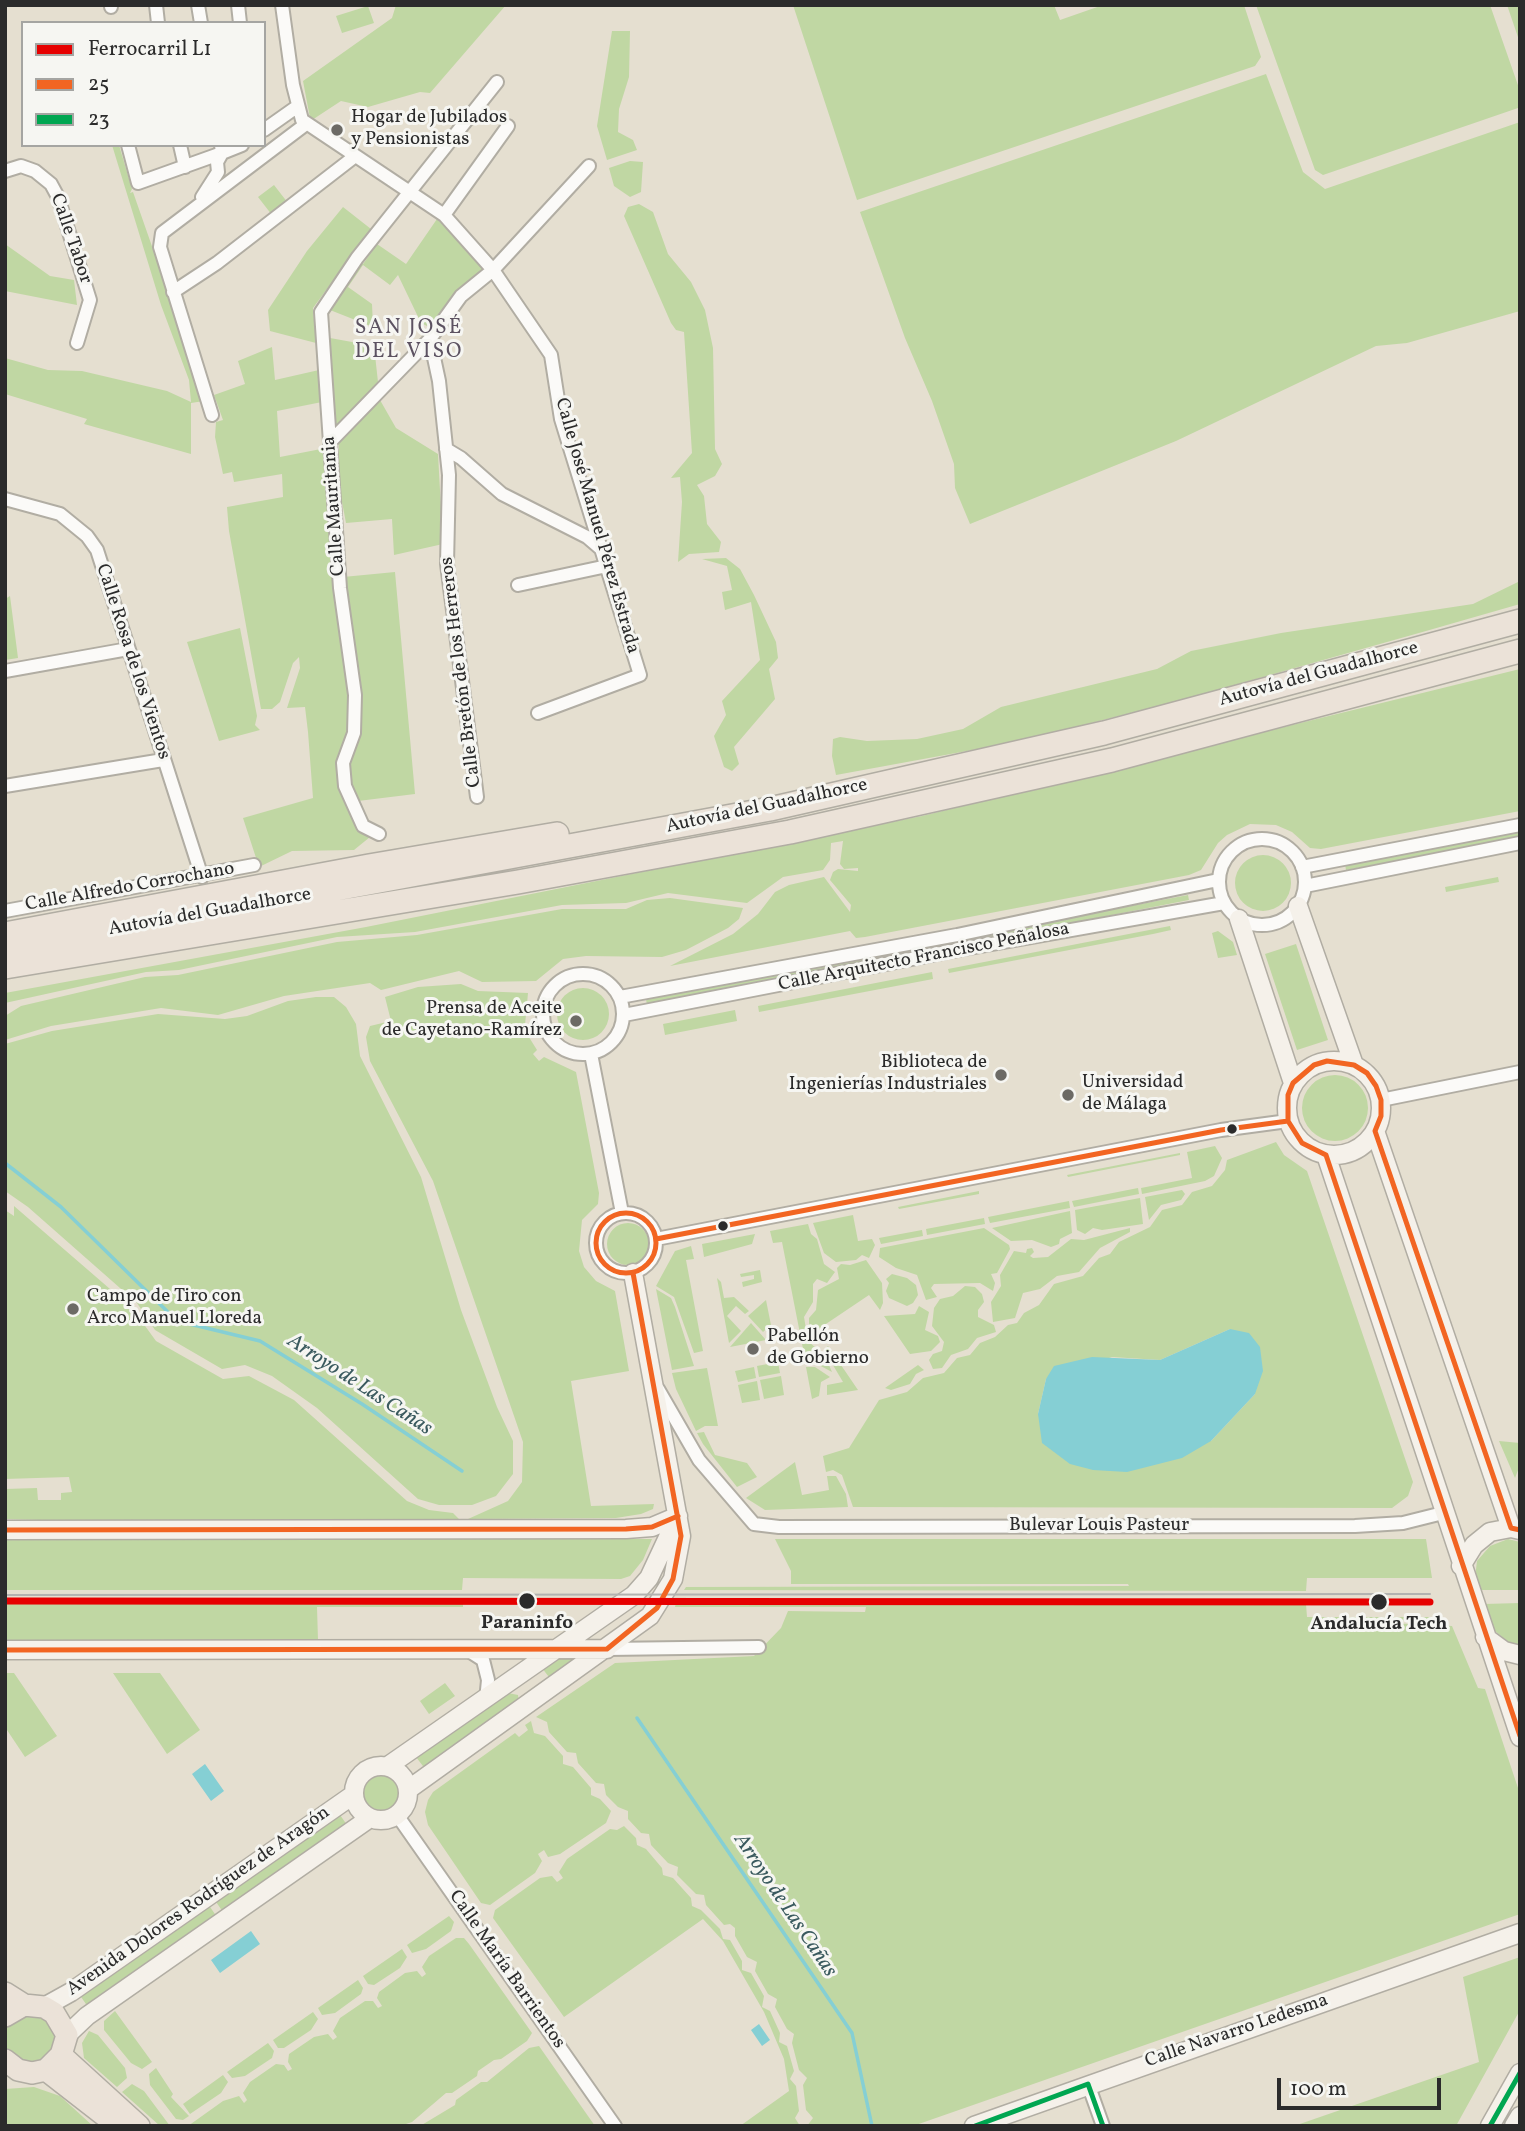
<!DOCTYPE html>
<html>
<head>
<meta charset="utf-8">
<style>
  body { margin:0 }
  #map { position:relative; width:1525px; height:2131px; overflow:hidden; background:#e5dfd0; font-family:Vollkorn,serif }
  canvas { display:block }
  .frame { position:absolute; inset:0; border:7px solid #2b2b2b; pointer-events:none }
  .legend { position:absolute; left:21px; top:21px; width:245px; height:126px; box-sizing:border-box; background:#f6f6f2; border:2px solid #a5a5a2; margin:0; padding:9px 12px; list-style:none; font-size:21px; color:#2b2b2b }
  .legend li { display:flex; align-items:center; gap:14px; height:35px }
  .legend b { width:35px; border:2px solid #a5a5a2 }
  .scale { position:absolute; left:1277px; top:2078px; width:164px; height:32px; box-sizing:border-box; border:4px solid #2b2b2b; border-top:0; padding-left:9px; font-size:21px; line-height:24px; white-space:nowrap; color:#2b2b2b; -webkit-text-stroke:5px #f6f6f2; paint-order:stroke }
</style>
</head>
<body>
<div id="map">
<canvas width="1525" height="2131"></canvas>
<div class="frame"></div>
<ul class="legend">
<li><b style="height:9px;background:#e60000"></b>Ferrocarril L1</li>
<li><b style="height:9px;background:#f26522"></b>25</li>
<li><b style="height:9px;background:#00a651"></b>23</li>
</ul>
<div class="scale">100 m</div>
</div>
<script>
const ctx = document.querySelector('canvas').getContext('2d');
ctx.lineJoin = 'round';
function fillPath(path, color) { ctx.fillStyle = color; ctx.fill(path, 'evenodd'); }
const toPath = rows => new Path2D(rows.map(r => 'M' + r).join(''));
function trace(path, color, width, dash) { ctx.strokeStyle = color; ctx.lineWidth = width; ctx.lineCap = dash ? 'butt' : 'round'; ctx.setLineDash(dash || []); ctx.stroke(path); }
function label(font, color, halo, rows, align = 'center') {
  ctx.font = font + ' Vollkorn,serif'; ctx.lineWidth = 6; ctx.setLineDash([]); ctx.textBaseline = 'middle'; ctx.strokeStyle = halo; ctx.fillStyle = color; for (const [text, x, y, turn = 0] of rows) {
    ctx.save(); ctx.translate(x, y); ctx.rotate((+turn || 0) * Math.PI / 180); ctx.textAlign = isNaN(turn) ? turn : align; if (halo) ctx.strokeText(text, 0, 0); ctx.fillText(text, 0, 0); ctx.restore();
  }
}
const green = toPath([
  [396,5,506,5,430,93,420,92,368,107,341,101,312,120,310,118,303,81,392,18],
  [793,5,1054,5,1060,20,1103,5,1244,5,1261,57,1255,66,857,200],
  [1256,5,1490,5,1520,91,1520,103,1518,108,1323,175,1315,170],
  [1507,5,1520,5,1520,43],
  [368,6,374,23,342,33,336,16],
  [612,31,630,31,629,77,619,109,618,132,633,140,637,150,607,160,597,126],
  [1266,74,1303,172,1325,189,1520,122,1520,311,1407,343,1376,346,1176,441,970,524,955,488,954,464,932,401,905,338,860,212],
  [112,145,119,145,132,189,130,193,133,192,198,378,204,401,191,403,191,454,84,424,87,419,5,394,5,358,48,370,82,371,167,391,191,402,189,380,161,305],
  [630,161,643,162,641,192,630,197,614,186,609,168],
  [274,185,288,203,272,215,258,197],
  [639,204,653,212,668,254,691,282,705,310,713,348,715,449,722,464,715,476,697,485,704,496,707,524,721,542,719,552,689,554,678,562,682,502,680,477,671,478,692,453,684,332,676,330,671,323,624,216,628,207],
  [343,207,371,229,313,308,316,343,270,331,268,310,307,251],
  [437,219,484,268,431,328,421,323,398,275,390,285,363,265,348,287,372,304,373,327,330,310,358,261,363,264,377,244,406,264],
  [5,244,50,276,74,280,77,305,5,291],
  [329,333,330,338,374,346,380,400,396,428,438,454,443,544,394,555,392,519,346,523,336,470,339,448,325,338],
  [272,347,275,380,319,370,322,402,277,411,280,457,326,448,343,577,395,572,415,794,358,801,361,828,370,837,354,850,292,851,259,867,243,818,313,798,308,732,305,707,287,708,300,668,299,657,293,663,280,702,272,709,261,709,229,531,227,507,283,497,282,474,234,482,232,472,223,474,215,437,216,422,223,420,214,395,245,384,238,361],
  [726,558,740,569,754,595,776,642,778,658,769,669,775,699,734,747,739,764,732,771,724,767,714,736,726,715,722,701,760,660,751,602,725,610,722,592,732,590,727,566,702,559],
  [1520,581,1520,604,1426,631,1178,701,1016,742,836,775,832,756,833,739,840,737,867,741,917,739,963,729,1001,707,1157,669,1191,651,1281,633,1473,604],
  [10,596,18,658,5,660,5,599],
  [240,628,257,716,255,725,260,730,219,741,187,642],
  [1520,669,1520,811,1321,849,1310,848,1292,832,1276,825,1250,824,1227,835,1218,843,1201,870,1189,875,865,937,856,938,850,931,670,966,733,934,758,914,775,892,789,885,824,877,850,912,851,905,830,880,833,872,838,869,858,871,858,868,844,869,840,864,843,841,831,843,830,860,823,870,783,877,747,903,668,893,626,903,562,905,415,932,337,937,179,970,146,972,5,1003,5,993,366,927,922,816],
  [1520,831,1520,837,1346,870,1345,864],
  '1235 883a28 28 0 1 1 56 0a28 28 0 1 1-56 0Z',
  [1498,877,1499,882,1446,892,1445,887],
  [1188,895,1189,900,881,960,880,954],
  [670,898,743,908,739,919,728,928,686,950,662,957,586,956,563,959,536,981,482,982,459,971,381,990,370,983,284,996,218,1015,161,1008,51,1026,5,1040,5,1016,21,1006,145,977,178,975,337,942,417,935,562,909,626,909,647,900],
  [1170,926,1171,930,1153,934,949,973,948,969],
  [1218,931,1233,942,1237,955,1218,958,1212,933],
  [1296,944,1328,1040,1297,1050,1265,954],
  [867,956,868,962,647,1005,646,999],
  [932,972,933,979,759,1012,758,1006],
  [461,984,478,991,528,993,525,1025,527,1034,537,1050,533,1054,539,1061,544,1057,576,1072,599,1193,598,1204,582,1220,579,1251,584,1267,596,1281,615,1291,629,1371,571,1381,591,1506,654,1504,653,1509,641,1514,616,1518,468,1519,508,1501,522,1482,523,1442,433,1181,370,1061,366,1037,370,1026,391,1021,385,997,418,987],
  '557 1014a26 26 0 1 1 52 0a26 26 0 1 1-52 0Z',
  [316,997,334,997,346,1007,356,1024,360,1056,421,1177,461,1310,497,1407,513,1441,513,1474,496,1496,472,1505,439,1505,418,1499,317,1408,272,1376,245,1365,222,1369,155,1330,137,1303,28,1207,5,1191,5,1044,52,1031,158,1014,225,1019,247,1016,288,1001],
  [735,1010,737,1021,665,1035,663,1024],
  '1302 1108a33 33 0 1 1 66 0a33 33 0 1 1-66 0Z',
  [1276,1142,1284,1155,1307,1171,1413,1482,1408,1496,1392,1508,853,1507,842,1475,833,1470,826,1472,823,1456,849,1448,879,1400,907,1392,923,1378,944,1373,957,1358,970,1355,980,1343,995,1337,1008,1325,1017,1323,1024,1313,1039,1305,1054,1284,1083,1276,1099,1258,1110,1254,1119,1242,1150,1227,1162,1210,1182,1205,1192,1192,1212,1186,1225,1170,1227,1160],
  [1230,1329,1255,1394,1211,1441,1038,1414,1046,1379,1112,1357,1160,1360],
  [1215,1146,1222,1158,1214,1176,1205,1181,1142,1194,1141,1188,1192,1178,1187,1152],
  [1180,1153,1180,1155,1068,1177,1067,1175],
  [1138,1188,1139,1194,1074,1207,1072,1201],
  [1182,1190,1185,1194,1181,1200,1161,1205,1149,1220,1145,1197],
  [979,1191,979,1194,899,1209,898,1207],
  [1140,1198,1143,1224,1102,1230,1093,1228,1085,1234,1077,1230,1075,1210],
  [1069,1201,1070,1208,990,1223,988,1217],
  [14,1206,132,1308,156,1341,223,1379,249,1376,294,1400,407,1501,429,1510,453,1513,459,1519,104,1522,5,1519,5,1489,37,1488,38,1500,61,1500,61,1493,72,1492,69,1477,5,1479,5,1210,14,1216],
  [1070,1211,1072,1233,1060,1239,1059,1244,1051,1247,1032,1240,1011,1241,992,1228],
  [853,1215,858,1241,872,1239,875,1245,869,1258,862,1255,856,1260,836,1262,824,1253,813,1223],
  [984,1218,985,1224,927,1235,926,1229],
  '607 1244a21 21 0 1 1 42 0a21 21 0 1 1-42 0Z',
  [808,1224,811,1234,817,1239,824,1264,835,1272,827,1283,817,1279,813,1284,813,1302,804,1317,808,1341,825,1356,832,1372,817,1364,806,1364,782,1242,773,1243,770,1231],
  [984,1228,1009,1245,1010,1249,997,1273,991,1274,995,1283,993,1291,980,1283,934,1284,931,1288,937,1297,926,1300,917,1275,896,1268,879,1257,880,1248],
  [1130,1228,1130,1232,1100,1248,1079,1272,1057,1276,1040,1289,1023,1293,1015,1318,993,1322,991,1302,1001,1286,1000,1275,1014,1251,1026,1253,1027,1249,1032,1248,1034,1252,1030,1256,1033,1258,1048,1257,1071,1239,1084,1240],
  [922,1230,923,1236,881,1244,879,1238],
  [755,1234,752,1244,704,1257,702,1244],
  [691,1246,694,1259,686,1260,703,1351,694,1353,674,1297,656,1286,675,1251],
  [866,1260,882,1283,883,1303,880,1310,869,1295,817,1330,823,1339,816,1341,809,1328,809,1318,816,1310,818,1290,839,1279,837,1268,841,1264,850,1265],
  [760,1270,762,1282,743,1287,742,1282,754,1279,754,1275,741,1277,740,1274],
  [892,1274,907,1278,916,1285,918,1295,913,1303,907,1306,889,1298,886,1291,889,1283,886,1279],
  [717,1278,721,1282,724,1298,734,1297,749,1311,745,1314,736,1306,727,1316,741,1331,729,1343],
  [965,1286,975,1287,982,1294,984,1302,978,1310,978,1317,994,1325,996,1332,977,1338,968,1349,951,1355,942,1368,933,1369,929,1360,933,1354,942,1351,944,1342,932,1326,934,1308,940,1299,953,1296],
  [656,1289,671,1298,675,1307,694,1366,672,1370],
  [766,1300,771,1325,763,1332,748,1316],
  [919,1306,929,1312,925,1330,938,1336,940,1342,931,1351,910,1354,884,1316,915,1314],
  [751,1323,766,1340,730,1347],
  [828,1346,858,1390,827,1395,827,1385,843,1382,824,1350],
  [778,1362,780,1373,759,1377,757,1366],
  [918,1365,924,1370,916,1374,910,1384,891,1390,885,1388],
  [754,1367,756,1378,738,1382,735,1371],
  [815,1367,830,1377,821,1382,819,1396,812,1399,806,1367],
  [707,1368,718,1426,705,1426,696,1431,676,1389,672,1373],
  [781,1376,784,1395,764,1399,760,1380],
  [757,1381,760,1400,742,1403,738,1385],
  [704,1432,715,1455,747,1463,757,1477,737,1487,703,1444,697,1433],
  [1499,1441,1520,1443,1520,1465,1515,1478],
  [795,1462,802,1495,829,1490,827,1476,836,1476,846,1494,848,1507,765,1510,746,1498],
  [5,1538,652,1539,643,1560,630,1576,621,1579,463,1578,462,1590,5,1590],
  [775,1539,1426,1539,1432,1578,1307,1578,1306,1591,684,1590,686,1587,1129,1586,1128,1584,791,1584,791,1571],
  [1508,1539,1520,1542,1520,1590,1479,1590,1475,1578,1477,1561,1490,1546],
  [463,1603,463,1607,317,1607,318,1640,5,1640,5,1604],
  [676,1603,1306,1604,1307,1617,1432,1617,1434,1620,1347,1621,1452,1626,1478,1688,1485,1689,1520,1794,1520,1914,913,2126,807,2126,813,2118,806,2110,803,2085,807,2078,799,2070,792,2043,794,2034,787,2029,775,2007,777,1999,768,1994,755,1971,757,1962,747,1957,735,1936,735,1928,730,1924,724,1925,706,1905,704,1895,696,1894,677,1875,678,1867,668,1863,651,1845,649,1834,641,1833,628,1819,628,1811,618,1807,606,1795,604,1784,596,1783,578,1763,576,1753,567,1752,549,1732,547,1722,536,1717,615,1663,754,1656,781,1628,788,1611,865,1612,866,1607,675,1607],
  [1520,1603,1520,1645,1509,1643,1495,1631,1484,1604],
  [560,1656,575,1656,576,1659,552,1681,542,1668],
  [5,1673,14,1673,57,1736,25,1757,5,1727],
  [113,1673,160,1673,200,1730,167,1754],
  [445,1683,455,1696,429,1714,420,1701],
  [508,1693,518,1695,519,1703,426,1770,416,1757],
  [531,1721,534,1733,545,1736,563,1756,563,1764,573,1767,591,1788,591,1795,600,1799,611,1811,606,1823,560,1854,548,1857,544,1850,538,1854,542,1861,535,1873,490,1905,481,1903,428,1825,425,1812,428,1800,433,1792,515,1733,519,1737,528,1730,525,1725],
  '361 1790a20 20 0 1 1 40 0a20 20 0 1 1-40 0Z',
  [338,1812,347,1825,223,1912,214,1899],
  [624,1826,636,1838,637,1845,646,1849,662,1868,663,1875,673,1878,691,1898,692,1906,701,1910,720,1929,723,1939,730,1940,742,1961,742,1970,751,1973,764,1996,762,2007,770,2011,780,2033,779,2042,787,2046,794,2071,790,2079,796,2086,799,2111,795,2118,800,2126,740,2126,789,2091,784,2059,764,2012,723,1941,703,1919,564,2017,493,1918,495,1910,540,1878,552,1876,557,1882,563,1878,559,1872,567,1859,610,1829,617,1830],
  [208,1904,217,1917,88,2007,79,1994],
  [449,1916,454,1922,451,1931,426,1949,412,1953,407,1945],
  [456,1938,464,1938,469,1944,532,2033,527,2041,501,2059,494,2060,478,2071,477,2076,452,2093,446,2093,412,2122,400,2126,188,2126,223,2101,239,2096,244,2103,247,2100,243,2093,250,2082,276,2064,284,2065,288,2071,292,2069,288,2062,289,2054,314,2037,328,2034,333,2040,337,2037,333,2031,340,2018,365,2001,373,2001,378,2008,382,2006,377,1998,379,1992,405,1973,417,1971,422,1977,426,1974,422,1967,429,1956],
  [402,1949,407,1957,400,1968,374,1985,368,1984,363,1976],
  [1520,1957,1520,2010,1456,2126,1294,2126,1479,2062,1463,1977],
  [358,1980,363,1988,361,1994,335,2013,322,2015,318,2008],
  [31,2009,59,2027,54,2055,28,2066,6,2051,5,2026],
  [115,2011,152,2062,142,2069,131,2063,104,2030,104,2021],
  [313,2012,318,2019,311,2030,284,2048,278,2048,273,2040],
  [89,2031,98,2035,125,2068,127,2078,117,2087,84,2058,82,2043],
  [268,2043,274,2051,272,2058,245,2076,232,2078,227,2072],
  [539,2046,595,2126,420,2126,455,2105,456,2100,481,2082,487,2082,529,2048],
  [156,2068,173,2094,171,2097,189,2116,183,2120,176,2119,150,2085,149,2074],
  [223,2075,228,2082,221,2093,190,2114,183,2104],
  [132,2084,144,2091,170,2126,160,2126,122,2092],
  [34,2087,60,2096,93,2126,5,2126,5,2089]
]);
const water = toPath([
  [1230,1329,1249,1333,1260,1347,1263,1371,1255,1394,1211,1441,1182,1458,1127,1472,1093,1470,1070,1464,1042,1443,1038,1414,1046,1379,1054,1366,1092,1357,1160,1360],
  [205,1764,224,1791,211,1801,192,1774],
  [251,1931,260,1944,220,1973,211,1960],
  [759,2024,770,2040,762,2046,751,2030]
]);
const stream = toPath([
  [5,1163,61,1207,177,1321,260,1341,362,1404,462,1471],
  [637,1718,852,2033,872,2126]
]);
const street = toPath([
  [111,5,111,7],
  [156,5,158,23],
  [198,5,201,23],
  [238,5,240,23],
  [282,5,293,85,302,120,444,215,493,270,551,355,561,419,640,675,538,713],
  [264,130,298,106],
  [128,145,138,183,222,153,221,145],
  [180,145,185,167],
  [5,171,21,166,35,171,51,184,58,197,90,300,77,343],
  [202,197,218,172,217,162,222,153,242,145],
  [444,215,508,126],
  [173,292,217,263,354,157],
  [430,339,439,381,449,475,447,564,477,797],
  [212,415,160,247,162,233,306,124],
  [331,441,430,339,461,296,493,270,589,166],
  [446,449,461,458,502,494,587,537,601,549],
  [5,499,60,514,87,536,97,550,202,877],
  [518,585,607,566],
  [5,671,128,649],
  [5,786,163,760],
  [379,834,363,826,345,786,343,763,354,733,355,695,340,588,321,312,357,258,497,82],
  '1219 882a43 43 0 1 1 86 0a43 43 0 1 1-86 0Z',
  [1302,867,1520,825],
  [1305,886,1520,843],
  [5,911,254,865],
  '543 1014a40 40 0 1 1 80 0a40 40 0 1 1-80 0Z',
  [620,997,957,935,1218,880],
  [624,1015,958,950,1224,903],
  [591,1054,622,1213],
  [1381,1100,1520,1072],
  '596 1243a30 30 0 1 1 60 0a30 30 0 1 1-60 0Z',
  [656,1239,1221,1130,1288,1121],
  [658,1389,699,1460,754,1524,779,1527,1355,1526,1403,1523,1443,1513],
  [607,1649,759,1647],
  [469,1651,483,1660,488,1680,486,1700],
  [397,1815,615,2126],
  [1088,2084,1103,2126]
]);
const secondary = toPath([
  [1298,906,1354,1065],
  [1239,919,1293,1083],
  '1287 1108a47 47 0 1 1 94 0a47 47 0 1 1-94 0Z',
  [1375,1131,1511,1528],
  [1326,1155,1520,1737],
  [5,1530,626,1529,652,1527,678,1516],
  [1461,1566,1474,1545,1490,1532,1511,1528,1520,1530],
  [1485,1637,1504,1651,1520,1655],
  [5,1650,607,1649],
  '354 1793a27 27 0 1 1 54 0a27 27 0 1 1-54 0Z',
  [388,1766,634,1595,649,1578,678,1516],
  [409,1789,650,1616,673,1579,681,1536,633,1273],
  [44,2007,71,1992,353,1795],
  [67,2035,87,2016,370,1818],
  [974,2126,1520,1933],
  [1490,2126,1520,2073],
  [1514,2126,1520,2116]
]);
const primary = toPath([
  [5,1993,24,2005],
  [5,2016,24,2005,44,2007,54,2013,67,2035,61,2055,46,2070,32,2073,18,2070,5,2060],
  [61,2055,139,2126],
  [46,2070,118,2126]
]);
const highway = toPath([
  [5,934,369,866,557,834],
  [5,950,770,809,1104,733,1520,621],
  [5,967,518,882,790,832,1112,760,1520,651]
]);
const tram = toPath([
  [5,1595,1430,1594]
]);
const bus1 = toPath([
  '596 1243a30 30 0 1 1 60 0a30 30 0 1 1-60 0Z',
  [656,1239,1221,1130,1288,1121],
  [5,1530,626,1529,652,1527,678,1516],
  [1520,1530,1511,1528,1375,1131,1381,1116,1381,1100,1376,1086,1367,1073,1354,1065,1327,1061,1314,1065,1293,1083,1288,1095,1288,1121,1302,1143,1326,1155,1520,1736],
  [5,1650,607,1649,657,1608,673,1579,681,1536,633,1273]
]);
const bus2 = toPath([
  [975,2126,1088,2084,1103,2126],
  [1490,2126,1520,2073]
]);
const rail1 = toPath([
  [5,1601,1430,1602]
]);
const markers = [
  [337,130,7,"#6c6a65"],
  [576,1021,7,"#6c6a65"],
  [1001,1075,7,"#6c6a65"],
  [1068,1095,7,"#6c6a65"],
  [1232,1129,6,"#2b2b2b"],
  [723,1226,6,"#2b2b2b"],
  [73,1309,7,"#6c6a65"],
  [753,1349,7,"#6c6a65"],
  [527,1601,9,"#2b2b2b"],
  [1379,1602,9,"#2b2b2b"]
];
const poiNames = [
  ["Hogar de Jubilados",351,119],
  ["y Pensionistas",351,141],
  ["Prensa de Aceite",562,1010,"right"],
  ["de Cayetano-Ramírez",562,1032,"right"],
  ["Biblioteca de",987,1064,"right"],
  ["Ingenierías Industriales",987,1086,"right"],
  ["Universidad",1082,1084],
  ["de Málaga",1082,1106],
  ["Campo de Tiro con",87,1298],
  ["Arco Manuel Lloreda",87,1320],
  ["Pabellón",767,1338],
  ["de Gobierno",767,1360]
];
const streetNames = [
  ["Calle Tabor",70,239,71],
  ["Calle Mauritania",335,506,-94],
  ["Calle José Manuel Pérez Estrada",596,526,74],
  ["Calle Rosa de los Vientos",132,662,72],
  ["Calle Bretón de los Herreros",462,672,-97],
  ["Autovía del Guadalhorce",1319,675,-15],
  ["Autovía del Guadalhorce",767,807,-12],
  ["Calle Alfredo Corrochano",130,888,-10],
  ["Autovía del Guadalhorce",210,913,-10],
  ["Calle Arquitecto Francisco Peñalosa",924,958,-11],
  ["Bulevar Louis Pasteur",1099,1527],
  ["Avenida Dolores Rodríguez de Aragón",199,1902,-35],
  ["Calle María Barrientos",506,1970,55],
  ["Calle Navarro Ledesma",1237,2032,-19]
];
const stopNames = [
  ["Paraninfo",527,1625],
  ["Andalucía Tech",1379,1626]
];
const neighbourhoodNames = [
  ["SAN JOSÉ",409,329],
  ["DEL VISO",409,353]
];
const waterNames = [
  ["Arroyo de Las Cañas",359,1386,33],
  ["Arroyo de Las Cañas",784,1906,56]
];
fillPath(green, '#c0d7a3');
fillPath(water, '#85cfd4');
trace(stream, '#85cfd4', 3.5);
trace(street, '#b1ada3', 16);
trace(secondary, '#b1ada3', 21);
trace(primary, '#b1ada3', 24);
trace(highway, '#b1ada3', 26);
trace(street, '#fbfaf8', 12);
trace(secondary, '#f5f1ea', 18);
trace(primary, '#ebe2d8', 21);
trace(highway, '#ebe2d8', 23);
trace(tram, '#b3b2b0', 2);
trace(bus1, '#f26522', 5);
trace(bus2, '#00a651', 5);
trace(rail1, '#e60000', 7);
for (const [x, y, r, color] of markers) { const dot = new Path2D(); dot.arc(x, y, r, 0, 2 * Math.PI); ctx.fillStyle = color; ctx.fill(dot); trace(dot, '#f6f6f2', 2.5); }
label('19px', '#2b2b2b', '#f6f6f2', poiNames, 'left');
label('19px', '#2b2b2b', '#f6f6f2', streetNames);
label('bold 19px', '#2b2b2b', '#f6f6f2', stopNames);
ctx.letterSpacing = '2px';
label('21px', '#5c5261', '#f6f6f2', neighbourhoodNames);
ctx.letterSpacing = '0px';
label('italic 21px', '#3a5a5e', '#f6f6f2', waterNames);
</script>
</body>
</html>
